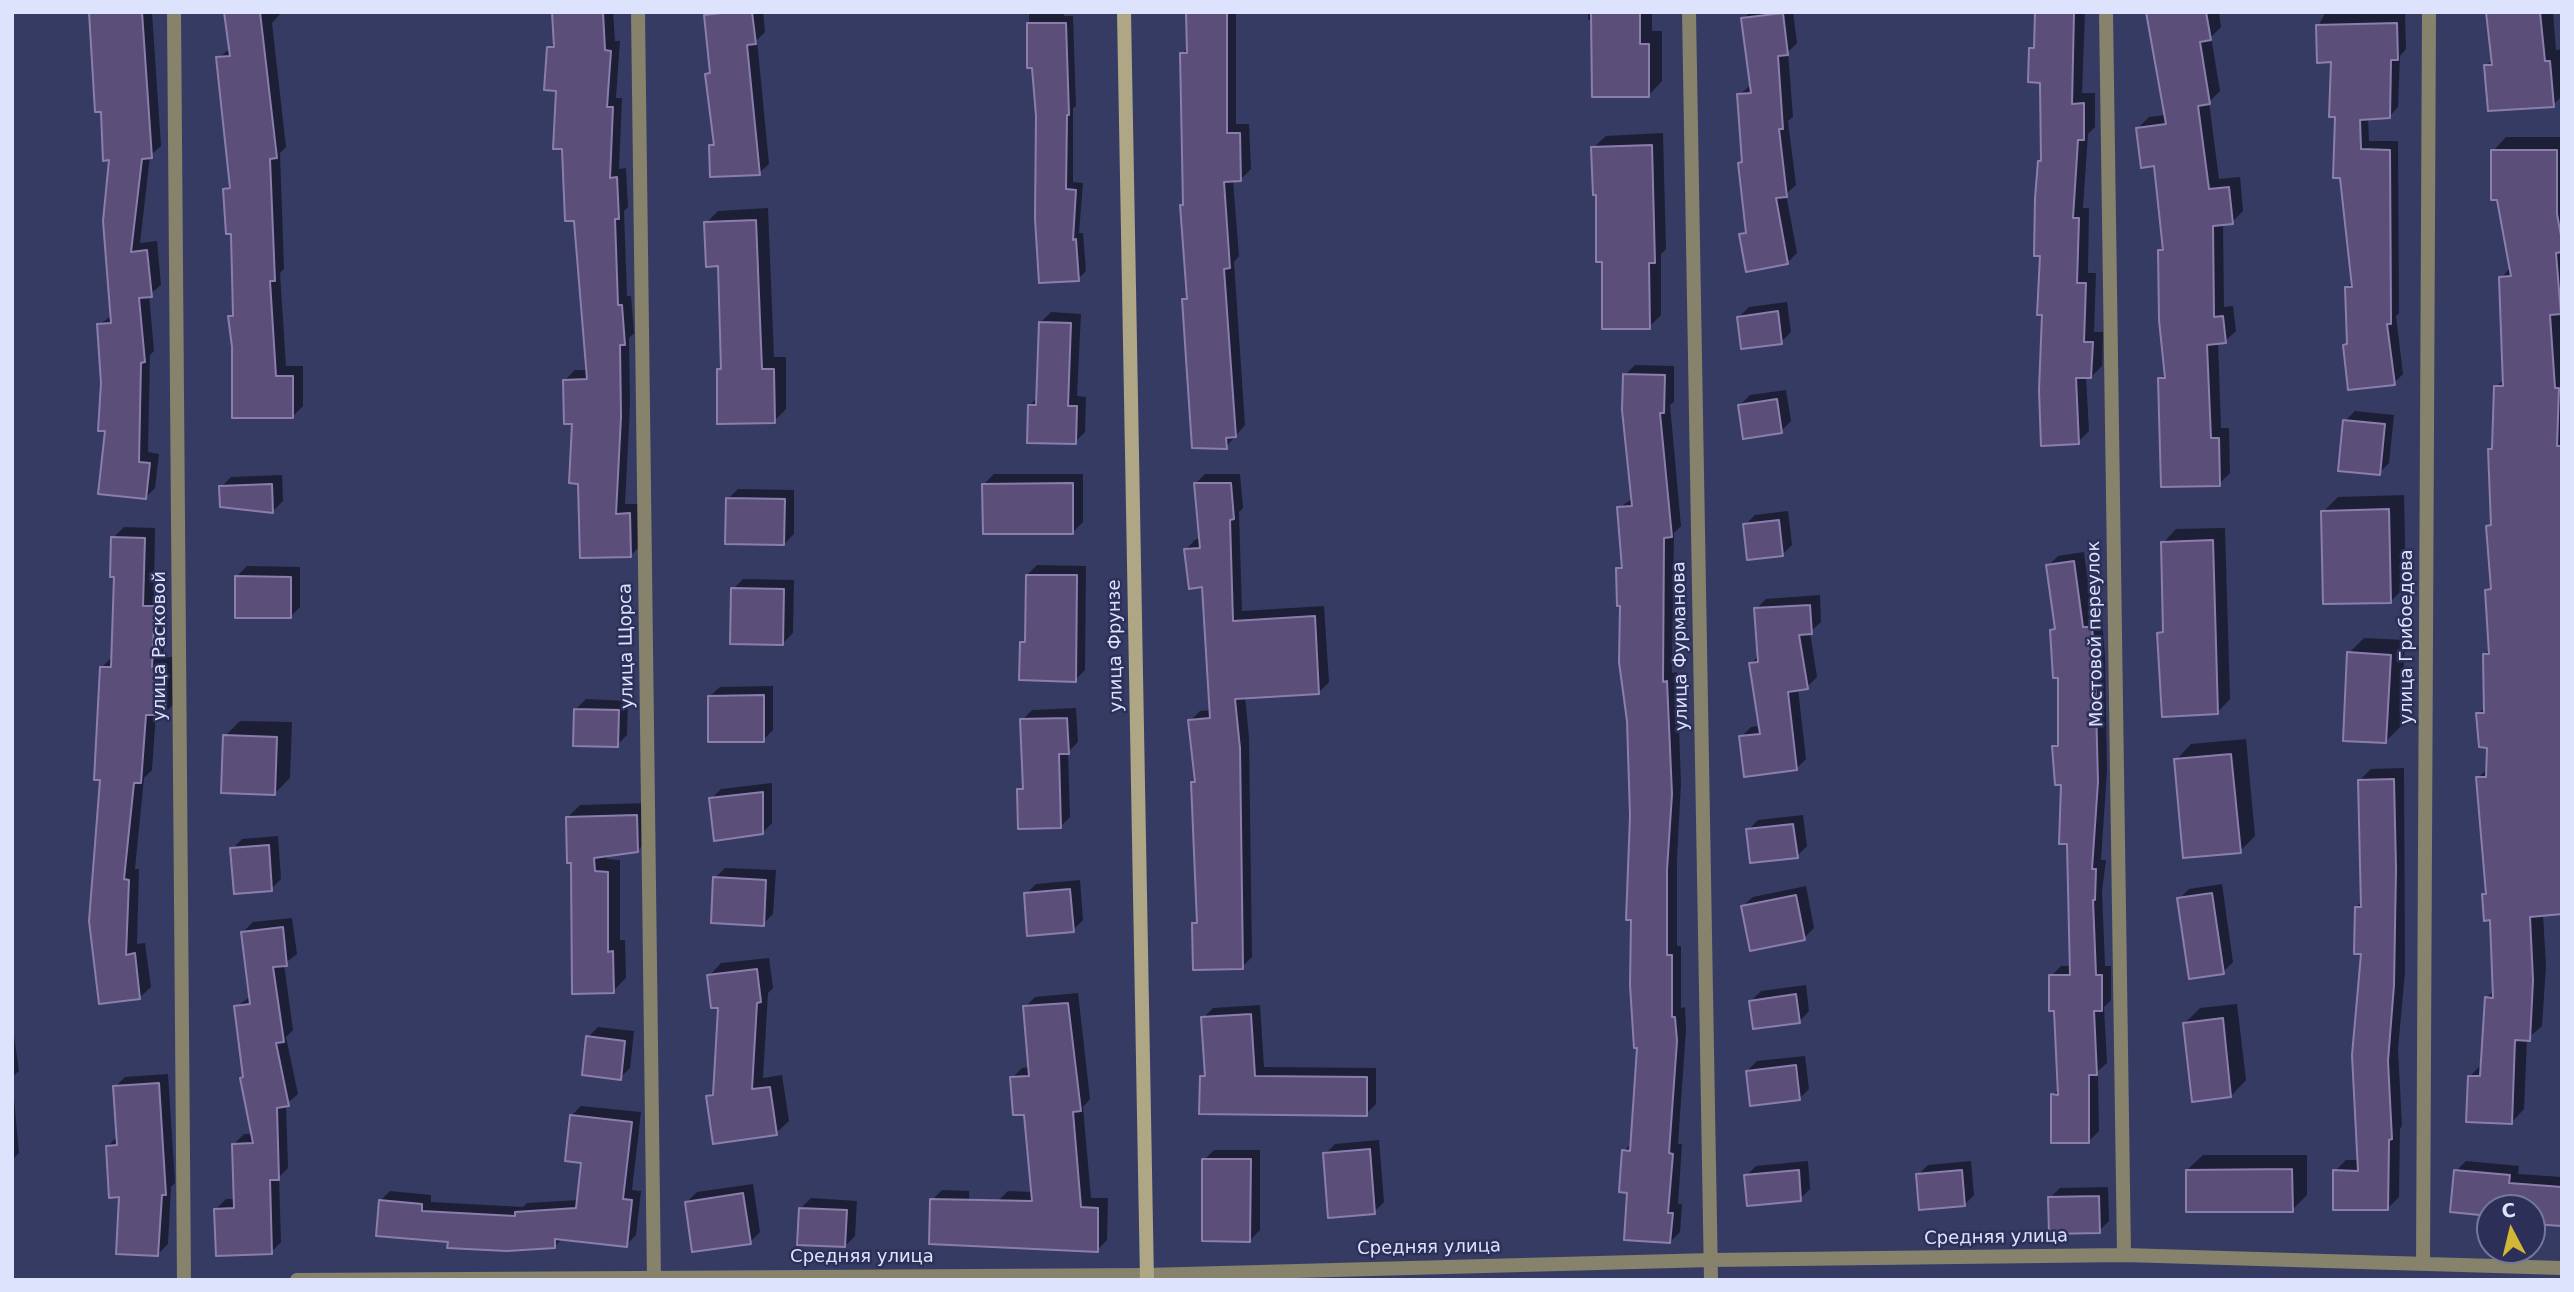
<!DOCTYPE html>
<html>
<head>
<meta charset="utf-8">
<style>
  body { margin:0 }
  #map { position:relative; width:2574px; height:1292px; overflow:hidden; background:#363b64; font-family:"DejaVu Sans",sans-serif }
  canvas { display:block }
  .frame { position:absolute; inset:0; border:14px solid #dee3fd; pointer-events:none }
  .north { position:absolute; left:2476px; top:1194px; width:70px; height:70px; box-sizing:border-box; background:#2c3059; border:2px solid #73789b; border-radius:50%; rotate:353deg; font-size:19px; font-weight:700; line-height:28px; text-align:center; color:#dee3fd }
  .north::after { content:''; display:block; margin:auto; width:24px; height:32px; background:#d2b736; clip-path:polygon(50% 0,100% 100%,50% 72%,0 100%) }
</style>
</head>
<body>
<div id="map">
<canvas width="2574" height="1292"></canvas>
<div class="frame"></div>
<div class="north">С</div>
</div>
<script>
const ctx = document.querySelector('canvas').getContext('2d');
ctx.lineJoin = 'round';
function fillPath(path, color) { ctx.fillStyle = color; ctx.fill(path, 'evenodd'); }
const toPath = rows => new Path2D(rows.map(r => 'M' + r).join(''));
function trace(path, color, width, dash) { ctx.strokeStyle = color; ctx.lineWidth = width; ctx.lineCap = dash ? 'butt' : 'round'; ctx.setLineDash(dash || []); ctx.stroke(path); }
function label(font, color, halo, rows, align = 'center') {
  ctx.font = font + ' "DejaVu Sans",sans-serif'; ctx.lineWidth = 5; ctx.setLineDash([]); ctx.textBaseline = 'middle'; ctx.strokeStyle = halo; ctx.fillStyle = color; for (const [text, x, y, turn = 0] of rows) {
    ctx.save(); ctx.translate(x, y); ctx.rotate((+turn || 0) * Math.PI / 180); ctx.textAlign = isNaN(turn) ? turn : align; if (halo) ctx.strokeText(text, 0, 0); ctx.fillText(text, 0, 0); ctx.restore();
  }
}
const shadow = toPath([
  [91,12,152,12,161,146,150,156,140,243,157,241,161,285,149,295,154,351,150,355,148,452,159,454,155,488,145,498,107,429,99,325,112,315,111,158],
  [226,12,282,12,272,23,286,147,280,153,284,269,280,273,286,366,303,366,303,406,293,416,234,347,230,317,235,312,233,232,225,189,232,183,218,58,231,48],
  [554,12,613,12,615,41,620,41,616,98,622,98,619,169,626,168,628,207,624,211,627,296,631,296,634,333,629,338,630,406,625,504,640,504,641,545,631,555,580,482,574,422,565,380,575,370,588,370,576,219,549,48,556,41],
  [705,12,763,12,765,32,757,40,769,164,759,173,711,146,715,141,707,75,711,70],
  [1029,12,1064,12,1064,16,1073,16,1076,106,1073,108,1073,182,1083,183,1079,233,1083,233,1086,271,1078,279,1038,116,1034,66,1029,66],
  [1188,12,1236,12,1236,124,1249,124,1251,169,1241,179,1233,180,1239,256,1234,262,1245,425,1226,447,1184,300,1189,295,1182,206,1185,203,1182,54,1189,47],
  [1588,12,1652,12,1652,31,1662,31,1662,81,1649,95,1593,20,1588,20],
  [1750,12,1793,12,1797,43,1788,52,1793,117,1788,121,1796,185,1786,194,1797,253,1787,263,1741,235,1748,229,1740,163,1743,159,1739,95,1751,85,1743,19],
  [2037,12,2085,12,2082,93,2095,93,2095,127,2088,134,2083,208,2089,208,2088,273,2096,273,2094,332,2103,332,2102,366,2091,377,2086,376,2089,431,2078,442,2044,313,2040,161,2042,159,2042,81,2031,48,2036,43],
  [2148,12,2219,12,2221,27,2211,37,2220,91,2209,102,2219,179,2240,177,2243,211,2232,222,2223,223,2224,307,2233,306,2236,331,2225,341,2218,342,2221,428,2229,428,2230,473,2219,484,2160,379,2166,373,2159,251,2164,246,2155,165,2138,128,2149,117,2166,115],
  [2326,12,2405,14,2406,49,2400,56,2398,107,2389,117,2368,118,2369,141,2398,141,2399,313,2396,316,2403,374,2394,383,2345,346,2348,342,2347,288,2353,281,2333,60,2318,26],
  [2488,12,2553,12,2556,50,2562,49,2562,96,2553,105,2486,66,2493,59],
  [1663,133,1666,249,1661,254,1661,315,1649,327,1604,261,1593,148,1606,136],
  [2506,137,2562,137,2562,912,2543,914,2546,966,2542,1026,2527,1039,2524,1109,2511,1123,2470,1076,2483,1063,2486,998,2495,990,2492,918,2484,895,2487,891,2478,778,2488,768,2488,746,2478,714,2486,706,2484,655,2490,649,2487,591,2492,585,2488,527,2493,522,2490,450,2494,445,2496,387,2504,379,2501,278,2511,267,2493,151],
  [768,208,774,357,786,357,786,409,774,421,719,370,722,366,720,265,706,223,718,211],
  [1787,302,1791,332,1781,342,1739,317,1749,307],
  [1051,312,1081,314,1077,396,1086,397,1085,432,1075,442,1030,405,1038,397,1041,322],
  [1635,365,1674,366,1674,402,1670,405,1681,526,1674,533,1672,673,1677,672,1681,783,1677,859,1677,946,1681,946,1681,1008,1685,1007,1686,1030,1678,1144,1682,1144,1678,1204,1682,1204,1680,1232,1670,1242,1624,1151,1632,1143,1639,1046,1632,816,1618,569,1624,563,1619,508,1633,498,1625,375],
  [1786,390,1791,421,1781,431,1740,405,1750,395],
  [2355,411,2394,415,2389,463,2379,473,2345,421],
  [994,474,1083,474,1083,522,1073,532,984,484],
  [1205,474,1240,474,1243,508,1239,512,1242,611,1324,606,1329,682,1319,692,1245,696,1249,737,1252,957,1242,967,1194,923,1199,918,1193,783,1196,780,1190,721,1200,711,1211,710,1204,585,1186,549,1196,539,1201,539,1195,484],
  [282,475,283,501,273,511,221,487,231,477],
  [738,489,794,490,794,534,784,544,728,499],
  [2404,495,2406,586,2391,601,2323,512,2338,497],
  [1788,511,1792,545,1782,555,1745,525,1755,515],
  [124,527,155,528,154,595,166,595,163,657,176,657,176,702,164,714,156,713,152,770,144,778,135,869,139,869,137,944,145,943,151,987,139,998,101,1003,102,667,113,656,116,575,113,538],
  [2225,528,2230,699,2217,713,2159,633,2165,628,2163,543,2176,529],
  [2084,552,2093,618,2102,618,2105,657,2107,771,2101,860,2106,860,2102,891,2105,966,2111,966,2111,1000,2104,1007,2107,1063,2098,1071,2099,1131,2089,1141,2053,1095,2060,1088,2051,976,2061,966,2071,966,2069,842,2063,783,2054,747,2060,741,2060,676,2052,630,2056,626,2048,566,2058,556],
  [1037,565,1086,566,1085,670,1075,680,1022,643,1027,637,1027,575],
  [247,566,300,567,300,607,290,617,237,576],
  [743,579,794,580,793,633,783,643,733,589],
  [1820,595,1821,622,1810,632,1817,677,1807,687,1798,689,1806,759,1796,769,1741,737,1751,727,1760,726,1751,664,1759,655,1756,609,1766,599],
  [2364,638,2405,640,2401,726,2386,741,2349,653],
  [773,686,773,730,763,740,710,696,720,687],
  [586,699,628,701,627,735,617,745,576,709],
  [1076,708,1078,742,1068,752,1070,817,1060,827,1019,790,1025,785,1022,720,1032,710],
  [240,721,292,722,290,778,275,793,225,736],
  [2246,739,2255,836,2240,851,2176,760,2191,744],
  [2404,768,2405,972,2398,1049,2402,1126,2400,1129,2399,1197,2388,1208,2335,1171,2346,1160,2359,1160,2363,952,2356,907,2363,901,2359,781,2371,769],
  [772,783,772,823,762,833,711,799,721,789],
  [649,803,650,838,638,850,607,855,607,859,620,860,620,940,625,940,626,978,613,991,573,861,567,818,580,805],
  [1803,815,1807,846,1797,856,1748,830,1758,820],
  [278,836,281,879,271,889,232,849,242,839],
  [725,868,776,870,773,914,763,924,715,878],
  [1080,880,1083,920,1073,930,1026,894,1036,884],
  [2222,884,2233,962,2223,972,2179,899,2189,889],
  [1806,886,1814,928,1804,938,1743,906,1753,897],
  [292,918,297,954,284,964,293,1030,286,1037,298,1094,286,1104,288,1168,279,1177,281,1242,271,1252,216,1209,226,1199,236,1199,234,1144,244,1134,253,1134,236,1007,251,996,243,932,253,922],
  [769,958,773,988,768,993,763,1078,782,1075,789,1121,776,1133,708,1097,715,1089,720,1006,709,976,721,963],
  [1806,985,1809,1011,1800,1021,1751,1001,1761,991],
  [1078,993,1090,1099,1083,1107,1091,1198,1108,1198,1107,1240,1097,1250,1034,1249,1034,1245,998,1201,1008,1191,1033,1192,1026,1113,1012,1078,1022,1068,1030,1067,1025,1007,1035,997],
  [2237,1004,2246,1080,2231,1096,2185,1023,2200,1008],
  [1260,1005,1264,1067,1376,1068,1376,1104,1366,1114,1201,1077,1206,1072,1203,1018,1213,1008],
  [12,1021,19,1071,12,1077,19,1153,12,1160],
  [598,1027,634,1031,630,1068,620,1078,588,1037],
  [1805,1056,1809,1089,1799,1099,1747,1071,1757,1061],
  [168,1074,175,1183,171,1187,168,1244,158,1254,121,1196,108,1146,118,1136,115,1087,125,1077],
  [581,1106,641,1112,632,1190,641,1191,636,1235,626,1245,563,1238,555,1246,450,1240,380,1201,390,1191,431,1195,431,1202,523,1207,527,1203,579,1200,583,1162,571,1116],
  [1379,1140,1384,1202,1374,1212,1325,1154,1335,1144],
  [1214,1150,1260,1150,1260,1230,1250,1240,1204,1160],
  [2203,1155,2307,1155,2307,1195,2292,1210,2187,1170],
  [1808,1161,1810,1189,1800,1199,1746,1176,1756,1166],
  [1971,1161,1974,1195,1964,1205,1918,1175,1928,1165],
  [2466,1161,2519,1166,2518,1174,2562,1177,2562,1225,2532,1223,2532,1208,2490,1208,2490,1214,2456,1171],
  [753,1184,760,1232,750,1242,687,1202,697,1192],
  [2108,1187,2109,1221,2099,1231,2050,1198,2060,1188],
  [942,1190,969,1191,971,1233,932,1200],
  [811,1198,857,1201,855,1236,845,1246,801,1208]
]);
const building = toPath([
  [89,12,142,12,152,158,142,159,131,252,147,250,152,297,139,298,145,362,141,363,139,462,150,463,146,499,98,494,105,431,98,431,101,383,97,324,111,323,103,221,109,160,103,161,101,112,95,112,89,12],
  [224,12,260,12,277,158,270,159,275,281,270,281,276,376,293,376,293,418,232,418,232,347,228,316,233,316,231,234,226,234,223,189,230,188,216,57,230,56,224,12],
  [552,12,603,12,605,50,611,51,607,107,613,107,610,178,617,177,619,219,615,219,618,305,622,305,625,345,620,345,621,417,616,514,630,513,631,557,580,558,578,484,569,483,572,424,564,424,563,380,587,379,574,221,565,221,562,149,553,149,556,91,544,90,547,47,554,47,552,12],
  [729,12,752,12,756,44,747,45,760,175,710,177,709,145,714,145,705,74,710,73,704,15,729,12],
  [1186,12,1227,12,1227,133,1240,133,1241,181,1224,182,1230,268,1224,269,1236,437,1226,438,1227,449,1192,448,1182,299,1187,299,1180,205,1183,205,1180,53,1187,53,1186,12],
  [1591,12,1640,12,1640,44,1649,44,1649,97,1592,97,1591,12],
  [2035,12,2074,12,2072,104,2084,103,2084,140,2078,140,2073,218,2079,218,2077,283,2086,283,2084,342,2093,342,2091,378,2076,378,2079,444,2041,446,2039,390,2042,315,2037,315,2040,256,2034,256,2035,198,2038,161,2041,161,2040,83,2028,82,2029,48,2034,48,2035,12],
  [2146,12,2206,12,2211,40,2200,42,2210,104,2198,106,2209,189,2229,187,2233,224,2213,226,2214,317,2223,316,2226,343,2207,345,2211,438,2219,438,2220,486,2161,487,2158,378,2165,378,2159,320,2158,250,2163,250,2154,166,2141,168,2136,128,2166,124,2146,12],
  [2486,12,2540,12,2545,61,2550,61,2554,107,2488,111,2484,65,2492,65,2486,12],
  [1783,13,1788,55,1778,56,1783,129,1779,129,1787,197,1776,198,1788,264,1746,272,1739,234,1746,233,1738,163,1742,162,1737,94,1751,93,1741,18,1783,13],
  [1027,23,1066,23,1069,115,1067,115,1066,189,1076,190,1073,240,1076,239,1079,281,1039,283,1035,219,1036,116,1032,68,1027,68,1027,23],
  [2397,23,2398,60,2391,60,2390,118,2360,120,2361,149,2390,150,2391,324,2387,324,2395,385,2348,390,2343,345,2347,344,2345,287,2352,287,2340,178,2333,178,2335,117,2329,117,2331,62,2317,63,2316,25,2397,23],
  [1652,145,1655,263,1649,263,1650,329,1602,329,1602,262,1596,262,1596,195,1593,195,1591,147,1652,145],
  [2491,150,2557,150,2557,214,2562,241,2562,252,2556,253,2561,314,2550,315,2555,388,2559,388,2557,446,2562,446,2562,914,2530,917,2533,980,2530,1041,2515,1040,2512,1124,2466,1122,2468,1076,2480,1076,2485,997,2493,998,2490,920,2484,921,2482,894,2486,894,2476,777,2486,777,2487,748,2479,747,2476,713,2484,713,2483,654,2489,654,2485,590,2491,589,2486,526,2491,525,2488,449,2492,449,2494,386,2503,386,2499,277,2511,276,2497,200,2491,200,2491,150],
  [756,220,762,369,774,369,775,423,717,424,717,369,721,369,718,266,706,267,704,222,756,220],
  [1778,311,1782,344,1741,349,1737,317,1778,311],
  [1039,322,1071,323,1068,406,1077,406,1076,444,1027,443,1028,405,1036,405,1039,322],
  [1623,374,1665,375,1664,413,1660,413,1672,537,1664,538,1663,682,1667,681,1672,794,1667,870,1667,955,1672,955,1672,1017,1675,1017,1677,1041,1669,1153,1673,1154,1668,1213,1673,1213,1670,1243,1624,1240,1627,1193,1619,1192,1622,1150,1630,1151,1637,1048,1634,1048,1630,985,1631,920,1626,920,1630,816,1627,721,1619,662,1620,606,1617,606,1616,568,1622,568,1617,507,1632,506,1622,410,1623,374],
  [1777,399,1782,433,1743,439,1738,405,1777,399],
  [2343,420,2385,424,2380,475,2338,471,2343,420],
  [1073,483,1073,534,983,534,982,484,1073,483],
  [1194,483,1231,483,1234,519,1230,520,1233,621,1315,616,1319,694,1235,699,1240,748,1243,969,1193,970,1192,923,1197,923,1191,782,1195,782,1188,720,1210,718,1202,587,1189,589,1184,549,1200,548,1194,483],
  [272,484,273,513,220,507,219,486,272,484],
  [726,498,785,499,784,545,725,544,726,498],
  [2389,509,2391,603,2323,604,2321,511,2389,509],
  [1779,520,1783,556,1747,560,1743,524,1779,520],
  [111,537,145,538,143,606,155,606,152,667,166,668,165,715,146,715,141,783,134,783,124,879,129,880,126,955,135,953,140,999,99,1004,89,921,100,780,94,780,100,667,111,667,114,577,110,577,111,537],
  [2213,540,2218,714,2162,717,2157,633,2163,632,2161,542,2213,540],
  [2074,561,2083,627,2092,627,2095,667,2098,782,2092,869,2096,869,2095,900,2093,900,2096,975,2102,975,2102,1011,2094,1011,2097,1075,2089,1075,2089,1143,2051,1143,2051,1094,2058,1095,2054,1011,2049,1011,2049,975,2070,975,2067,844,2059,844,2061,785,2055,785,2052,746,2058,746,2058,678,2053,678,2050,630,2055,629,2046,565,2074,561],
  [1026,575,1077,575,1076,682,1019,680,1020,642,1025,642,1026,575],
  [235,576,291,577,291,618,235,618,235,576],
  [731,588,784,589,783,645,730,644,731,588],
  [1810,605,1812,634,1799,635,1808,689,1788,692,1797,770,1744,777,1739,736,1760,734,1749,663,1758,662,1754,608,1810,605],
  [2347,652,2391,655,2386,743,2343,741,2347,652],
  [764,695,764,742,708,742,708,696,764,695],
  [574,709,619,710,618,747,573,746,574,709],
  [1067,718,1069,754,1059,754,1061,828,1018,829,1017,789,1023,789,1020,719,1067,718],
  [223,735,277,737,275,795,221,793,223,735],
  [2231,754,2241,853,2183,858,2174,759,2231,754],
  [2394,779,2396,869,2394,985,2388,1061,2392,1139,2389,1140,2388,1210,2333,1210,2333,1170,2358,1171,2352,1055,2361,954,2354,954,2355,907,2361,907,2358,780,2394,779],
  [763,792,763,834,714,841,709,798,763,792],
  [637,815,638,852,594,858,595,871,608,872,608,952,613,951,614,993,572,994,571,863,567,863,566,817,637,815],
  [1793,824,1798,858,1750,863,1746,829,1793,824],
  [269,845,272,891,234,894,230,848,269,845],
  [713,877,766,880,764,926,711,923,713,877],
  [1070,889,1074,932,1027,936,1024,893,1070,889],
  [2212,893,2224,974,2189,979,2177,898,2212,893],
  [1796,895,1805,940,1750,951,1741,906,1796,895],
  [283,927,287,966,273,967,284,1042,276,1043,289,1106,277,1108,279,1180,270,1180,272,1254,216,1256,214,1209,234,1208,232,1144,253,1143,240,1078,243,1077,234,1006,250,1004,241,932,283,927],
  [757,969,761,1002,757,1003,752,1089,770,1087,777,1135,713,1144,706,1096,713,1095,718,1008,711,1008,707,975,757,969],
  [1796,994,1800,1023,1753,1029,1749,1001,1796,994],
  [1068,1003,1081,1111,1073,1112,1081,1207,1098,1208,1098,1252,929,1244,930,1199,1032,1201,1024,1115,1013,1115,1010,1077,1029,1076,1023,1006,1068,1003],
  [1251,1014,1255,1076,1367,1077,1367,1116,1199,1114,1200,1076,1205,1076,1201,1017,1251,1014],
  [2223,1018,2231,1097,2192,1102,2183,1023,2223,1018],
  [586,1036,625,1041,621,1080,582,1075,586,1036],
  [1796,1065,1800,1100,1750,1106,1746,1071,1796,1065],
  [159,1083,166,1195,162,1195,158,1256,116,1254,119,1197,109,1198,106,1146,117,1145,113,1086,159,1083],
  [570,1115,632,1122,623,1199,632,1200,627,1247,555,1239,555,1248,507,1251,447,1248,448,1242,376,1236,379,1200,422,1204,422,1211,515,1216,515,1212,576,1208,581,1163,565,1161,570,1115],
  [1370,1149,1375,1214,1328,1218,1323,1153,1370,1149],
  [1202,1159,1251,1159,1250,1242,1202,1241,1202,1159],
  [2292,1169,2293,1212,2186,1212,2186,1170,2292,1169],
  [1799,1170,1801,1201,1747,1206,1744,1175,1799,1170],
  [1962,1170,1965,1206,1919,1210,1916,1174,1962,1170],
  [2454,1170,2510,1175,2509,1183,2562,1187,2562,1226,2532,1224,2532,1208,2490,1208,2490,1216,2450,1212,2454,1170],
  [743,1193,751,1244,692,1252,685,1202,743,1193],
  [2099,1196,2100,1233,2049,1234,2048,1197,2099,1196],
  [799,1208,847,1210,845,1247,797,1245,799,1208]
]);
const street = toPath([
  [174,12,184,1280],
  [638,12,654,1280],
  [1689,12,1711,1280],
  [2106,12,2124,1255],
  [2423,1261,2429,12],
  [297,1280,1146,1275,1711,1260,2124,1255,2562,1268]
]);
const secondary = toPath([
  [1124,12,1147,1280]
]);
const streetNames = [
  ["Мостовой переулок",2096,634,-91],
  ["улица Грибоедова",2407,637,-90],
  ["улица Расковой",160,646,-90],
  ["улица Щорса",627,646,-91],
  ["улица Фрунзе",1116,646,-91],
  ["улица Фурманова",1681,646,-91],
  ["Средняя улица",1996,1238,-1],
  ["Средняя улица",1429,1248,-1],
  ["Средняя улица",862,1257]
];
fillPath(shadow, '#0007');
fillPath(building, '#5b4e79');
trace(building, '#8b7ead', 2);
trace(street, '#86826c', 14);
trace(secondary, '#aea684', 14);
label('18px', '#dee3fd', '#2c3059', streetNames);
</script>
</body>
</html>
